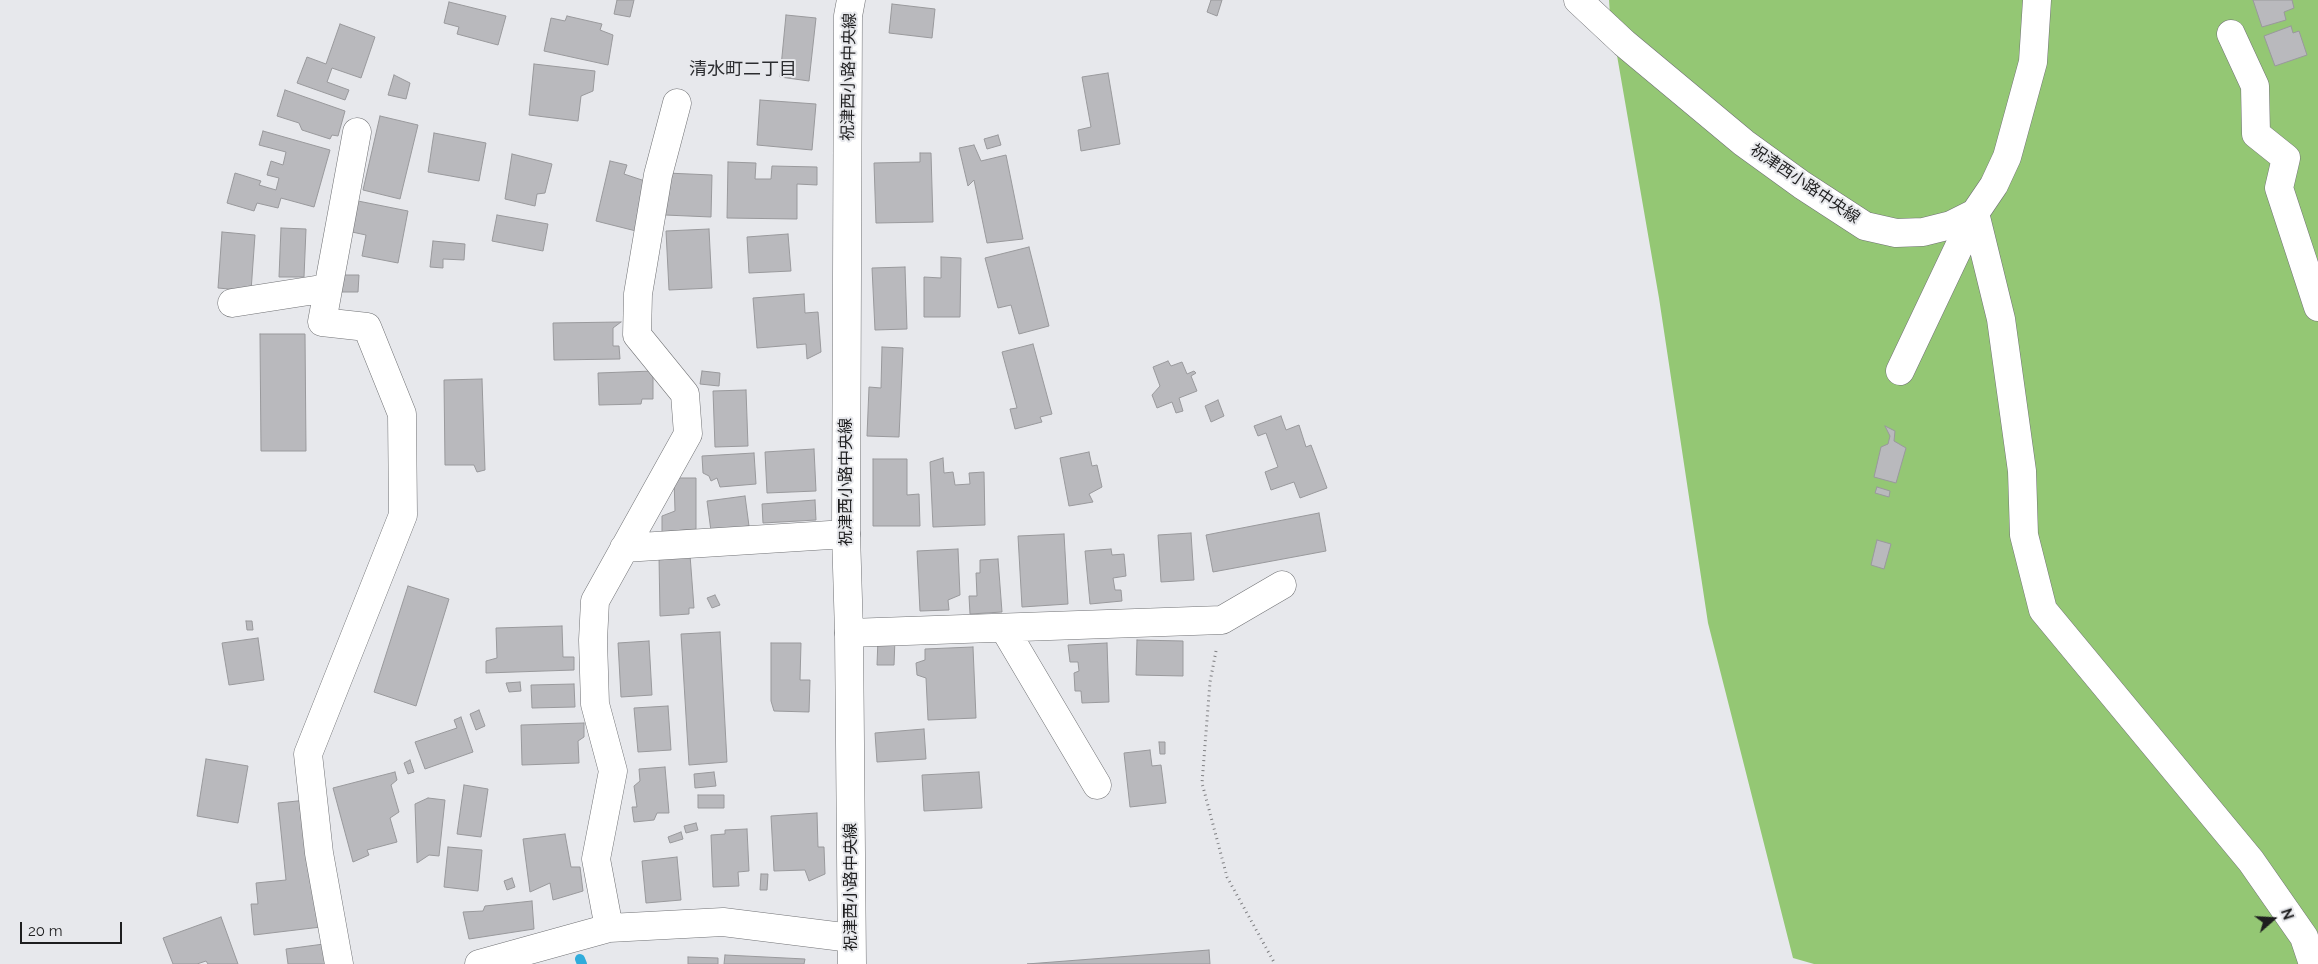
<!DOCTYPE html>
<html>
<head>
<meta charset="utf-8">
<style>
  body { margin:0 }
  #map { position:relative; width:2318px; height:964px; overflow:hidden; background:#e7e8ec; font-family:Raleway,sans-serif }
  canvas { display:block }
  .north { position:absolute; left:2248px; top:894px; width:50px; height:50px; -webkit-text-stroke:4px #e7e8ec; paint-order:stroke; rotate:71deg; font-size:14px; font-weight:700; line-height:20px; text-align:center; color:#1e1e1f }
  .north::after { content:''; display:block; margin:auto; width:18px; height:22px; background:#1e1e1f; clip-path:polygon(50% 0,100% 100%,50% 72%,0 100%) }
  .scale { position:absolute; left:20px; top:922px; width:102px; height:22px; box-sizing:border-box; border:2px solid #1e1e1f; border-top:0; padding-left:6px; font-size:15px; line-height:18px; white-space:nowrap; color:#1e1e1f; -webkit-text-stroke:4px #e7e8ec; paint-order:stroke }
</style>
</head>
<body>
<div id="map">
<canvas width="2318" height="964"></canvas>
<div class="north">N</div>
<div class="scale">20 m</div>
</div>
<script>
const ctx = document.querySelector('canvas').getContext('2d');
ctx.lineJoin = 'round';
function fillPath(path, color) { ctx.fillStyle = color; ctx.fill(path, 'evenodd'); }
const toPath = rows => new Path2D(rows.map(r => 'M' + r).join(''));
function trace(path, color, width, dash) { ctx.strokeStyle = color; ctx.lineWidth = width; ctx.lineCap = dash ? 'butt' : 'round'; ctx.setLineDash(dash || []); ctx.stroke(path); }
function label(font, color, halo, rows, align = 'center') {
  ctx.font = font + ' Raleway,"Noto Sans JP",sans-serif'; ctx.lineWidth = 4; ctx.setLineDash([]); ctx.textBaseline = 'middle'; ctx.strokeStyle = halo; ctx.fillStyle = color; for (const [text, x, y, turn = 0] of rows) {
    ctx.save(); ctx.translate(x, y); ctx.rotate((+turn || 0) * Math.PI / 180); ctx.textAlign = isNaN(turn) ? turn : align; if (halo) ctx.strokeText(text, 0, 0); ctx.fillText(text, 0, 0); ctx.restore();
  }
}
const forest = toPath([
  [1609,0,2318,0,2318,964,1814,964,1793,958,1708,623,1659,298,1610,15]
]);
const stream = toPath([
  [580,959,582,964]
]);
const building = toPath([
  [617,0,634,0,630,17,614,14,617,0],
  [1211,0,1222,0,1217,16,1207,12,1211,0],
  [2253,0,2292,0,2294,8,2284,12,2286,20,2262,27,2253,0],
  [449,2,506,16,498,45,457,34,459,27,444,23,449,2],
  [892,4,935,9,932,38,889,33,892,4],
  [786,15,816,18,809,81,780,77,786,15],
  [567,16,602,24,600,30,613,35,608,65,544,51,551,18,565,21,567,16],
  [340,24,375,37,361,78,332,68,327,82,349,90,345,100,297,83,307,57,326,64,340,24],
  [2291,26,2293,33,2299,31,2307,55,2275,66,2264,36,2291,26],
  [534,64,595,71,593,91,581,96,578,121,529,115,534,64],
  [1108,73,1120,144,1081,151,1078,130,1091,127,1082,77,1108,73],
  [394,75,410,83,406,99,388,95,394,75],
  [285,90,345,111,338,136,332,135,330,139,302,130,299,123,277,116,285,90],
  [760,100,816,104,812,150,757,145,760,100],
  [380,116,418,125,400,199,363,190,380,116],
  [263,131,330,150,314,207,281,198,278,208,257,203,254,211,227,203,235,173,261,181,259,185,276,190,279,178,267,175,271,161,283,165,286,152,259,145,263,131],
  [434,133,486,143,479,181,428,172,434,133],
  [998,135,1001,145,987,149,984,139,998,135],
  [974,145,981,161,1006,155,1023,239,987,243,974,180,968,186,959,148,974,145],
  [920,153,931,153,933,222,876,223,874,163,920,162,920,153],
  [512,154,552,164,545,193,537,194,535,206,505,199,512,154],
  [610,161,627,165,624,174,645,181,636,231,596,221,610,161],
  [728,162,756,163,755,179,771,179,772,166,817,167,817,185,797,184,797,219,727,218,728,162],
  [666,173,712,175,711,217,665,215,666,173],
  [358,201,408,211,398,263,362,256,366,235,352,232,358,201],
  [497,215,548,224,543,251,492,241,497,215],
  [281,228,306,229,304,277,279,277,281,228],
  [709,229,712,288,669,290,666,231,709,229],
  [222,232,255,235,251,291,218,288,222,232],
  [788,234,791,271,749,273,747,237,788,234],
  [433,241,465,244,464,260,443,259,443,268,430,267,433,241],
  [1029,247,1049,326,1019,334,1011,305,998,308,985,258,1029,247],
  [941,257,961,258,960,317,924,317,924,277,941,278,941,257],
  [905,267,907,329,875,330,872,268,905,267],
  [341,275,359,275,358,292,341,292,341,275],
  [804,294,805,313,818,312,821,352,807,359,806,344,757,348,753,298,804,294],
  [621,322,613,328,613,346,619,346,620,359,554,360,553,323,621,322],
  [260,334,305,334,306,451,261,451,260,334],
  [1033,344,1052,414,1040,417,1042,422,1015,429,1010,409,1017,408,1002,352,1033,344],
  [882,347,903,348,899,437,867,436,869,387,881,388,882,347],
  [1168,361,1171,366,1182,362,1187,374,1194,371,1196,373,1191,376,1197,391,1179,398,1183,411,1176,413,1172,402,1157,408,1152,395,1160,386,1153,367,1168,361],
  [653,371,653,399,642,399,641,404,599,405,598,373,653,371],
  [702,371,720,373,719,386,700,384,702,371],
  [482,379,485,470,477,472,474,465,445,465,444,380,482,379],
  [746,390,748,446,715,447,713,391,746,390],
  [1218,400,1224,416,1211,422,1205,406,1218,400],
  [1281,416,1286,430,1299,425,1306,447,1311,445,1327,488,1300,498,1294,482,1271,490,1265,472,1278,467,1266,433,1258,436,1254,426,1281,416],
  [1885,426,1895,431,1894,441,1906,448,1896,483,1874,477,1881,447,1888,444,1890,436,1885,426],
  [814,449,816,491,767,493,765,452,814,449],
  [1089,452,1092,466,1097,465,1102,487,1089,494,1093,502,1069,506,1060,458,1089,452],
  [754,453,756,484,720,487,717,478,711,481,709,476,703,473,702,456,754,453],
  [943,458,944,473,953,472,955,485,970,484,969,473,984,472,985,525,933,527,930,462,943,458],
  [873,459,907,459,907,495,919,494,920,526,873,526,873,459],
  [674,478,696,478,696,529,662,532,662,516,675,511,674,478],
  [1877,487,1890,491,1889,497,1875,493,1877,487],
  [745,496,749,526,711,531,707,501,745,496],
  [815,500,816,520,763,523,762,504,815,500],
  [1319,513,1326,551,1213,572,1206,535,1319,513],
  [1191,533,1194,580,1161,582,1158,535,1191,533],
  [1064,534,1068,604,1022,607,1018,536,1064,534],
  [1877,540,1891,544,1884,569,1871,565,1877,540],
  [958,549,960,595,948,600,949,610,920,611,917,551,958,549],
  [1111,549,1112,555,1124,554,1126,576,1113,578,1115,590,1121,590,1122,601,1090,604,1085,551,1111,549],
  [690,555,694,608,689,608,689,614,660,616,659,556,690,555],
  [998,559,1002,612,970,614,969,596,977,596,976,573,980,573,980,560,998,559],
  [408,586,449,599,416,706,374,692,408,586],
  [715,595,720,605,712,608,707,598,715,595],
  [246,621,252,621,253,630,247,630,246,621],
  [562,626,563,657,574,657,574,670,486,673,486,661,497,658,496,628,562,626],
  [720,632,727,762,689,765,681,634,720,632],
  [258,638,264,680,229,685,222,643,258,638],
  [878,639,895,639,894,665,877,665,878,639],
  [1137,640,1183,641,1183,676,1136,675,1137,640],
  [649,641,652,695,621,697,618,643,649,641],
  [771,643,801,643,800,680,810,680,809,712,774,711,771,701,771,643],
  [1107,643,1109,702,1082,703,1081,691,1075,691,1074,673,1079,671,1078,662,1070,662,1068,645,1107,643],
  [973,647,976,718,928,720,926,678,917,675,916,663,925,660,925,649,973,647],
  [520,682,521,691,509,692,506,683,520,682],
  [574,684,575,707,532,708,531,685,574,684],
  [668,706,671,750,638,752,634,708,668,706],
  [479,710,485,726,476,730,470,714,479,710],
  [461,717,473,752,425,769,415,742,457,728,454,720,461,717],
  [584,723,584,737,578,741,579,763,522,765,521,725,584,723],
  [924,729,926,759,877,762,875,733,924,729],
  [1159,742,1165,742,1165,754,1160,754,1159,742],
  [1150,750,1152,766,1161,765,1166,803,1130,807,1124,753,1150,750],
  [206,759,248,766,238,823,197,816,206,759],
  [410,760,414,772,408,774,404,763,410,760],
  [665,767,669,813,657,813,654,820,634,822,632,807,637,807,634,786,640,781,639,769,665,767],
  [395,772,397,780,391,785,399,812,390,818,397,842,367,850,369,855,353,862,333,788,395,772],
  [714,772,716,786,695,788,694,774,714,772],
  [979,772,982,808,924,811,922,775,979,772],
  [464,785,488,789,481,837,457,834,464,785],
  [698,795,724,795,724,808,698,808,698,795],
  [428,798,445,800,439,856,429,855,417,863,415,804,428,798],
  [307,800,321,927,254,935,251,904,258,904,256,883,286,880,278,803,307,800],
  [817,813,818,847,824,847,825,874,809,881,805,870,774,871,771,816,817,813],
  [696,823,698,830,686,833,684,826,696,823],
  [747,829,749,871,738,872,739,886,713,887,711,835,725,834,725,830,747,829],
  [681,832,683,839,670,843,668,837,681,832],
  [565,834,571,867,580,867,583,891,553,900,550,883,530,892,523,839,565,834],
  [448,847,482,850,478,891,444,887,448,847],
  [677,857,681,900,646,903,642,861,677,857],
  [761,874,768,874,767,890,760,890,761,874],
  [512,878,515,887,507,890,504,881,512,878],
  [532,901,534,929,469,939,463,912,483,911,485,906,532,901],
  [221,917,238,964,208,964,206,961,197,964,173,964,163,938,221,917],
  [324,944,326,964,288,964,286,949,324,944],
  [1209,950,1210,964,1027,964,1209,950],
  [725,955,805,959,804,964,724,964,725,955],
  [688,957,718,958,718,964,688,964,688,957]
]);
const path = toPath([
  [1216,651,1210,682,1202,783,1227,877,1275,964]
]);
const street = toPath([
  [2231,34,2255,86,2256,134,2286,158,2279,188,2318,307],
  [1975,213,2001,319,2022,471,2024,535,2043,610,2251,861,2304,937,2313,964],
  [232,303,328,288],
  [1900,371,1975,213],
  [624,548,846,534],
  [1004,628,1097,785],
  [849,633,1222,620,1282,585],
  [609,928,596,859,613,771,595,704,593,640,595,601,688,434,685,394,637,335,638,294,658,175,677,103],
  [339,964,319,853,308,754,403,515,402,414,367,327,322,322,357,132],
  [479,964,609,928,723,922,851,938]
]);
const secondary = toPath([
  [851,0,848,16,846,534,849,633,852,964],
  [1578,0,1624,43,1744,143,1802,185,1865,226,1896,233,1923,232,1951,225,1975,213,1994,185,2007,157,2033,62,2037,0]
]);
const streetNames = [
  ["祝津西小路中央線",849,77,-89],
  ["祝津西小路中央線",1805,184,34],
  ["祝津西小路中央線",846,482,-90],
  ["祝津西小路中央線",851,887,-90]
];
const neighbourhoodNames = [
  ["清水町二丁目",743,70]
];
fillPath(forest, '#94c774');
trace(stream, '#30acdb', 10);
fillPath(building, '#b9b9bd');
trace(building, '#99999c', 1);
trace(street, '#717275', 29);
trace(secondary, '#717275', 29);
trace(path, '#7e7e81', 3, [1, 4]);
trace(street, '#fff', 28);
trace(secondary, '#fff', 28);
label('16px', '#1e1e1f', '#e7e8ec', streetNames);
label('18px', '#2c2d30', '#e7e8ec', neighbourhoodNames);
</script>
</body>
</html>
